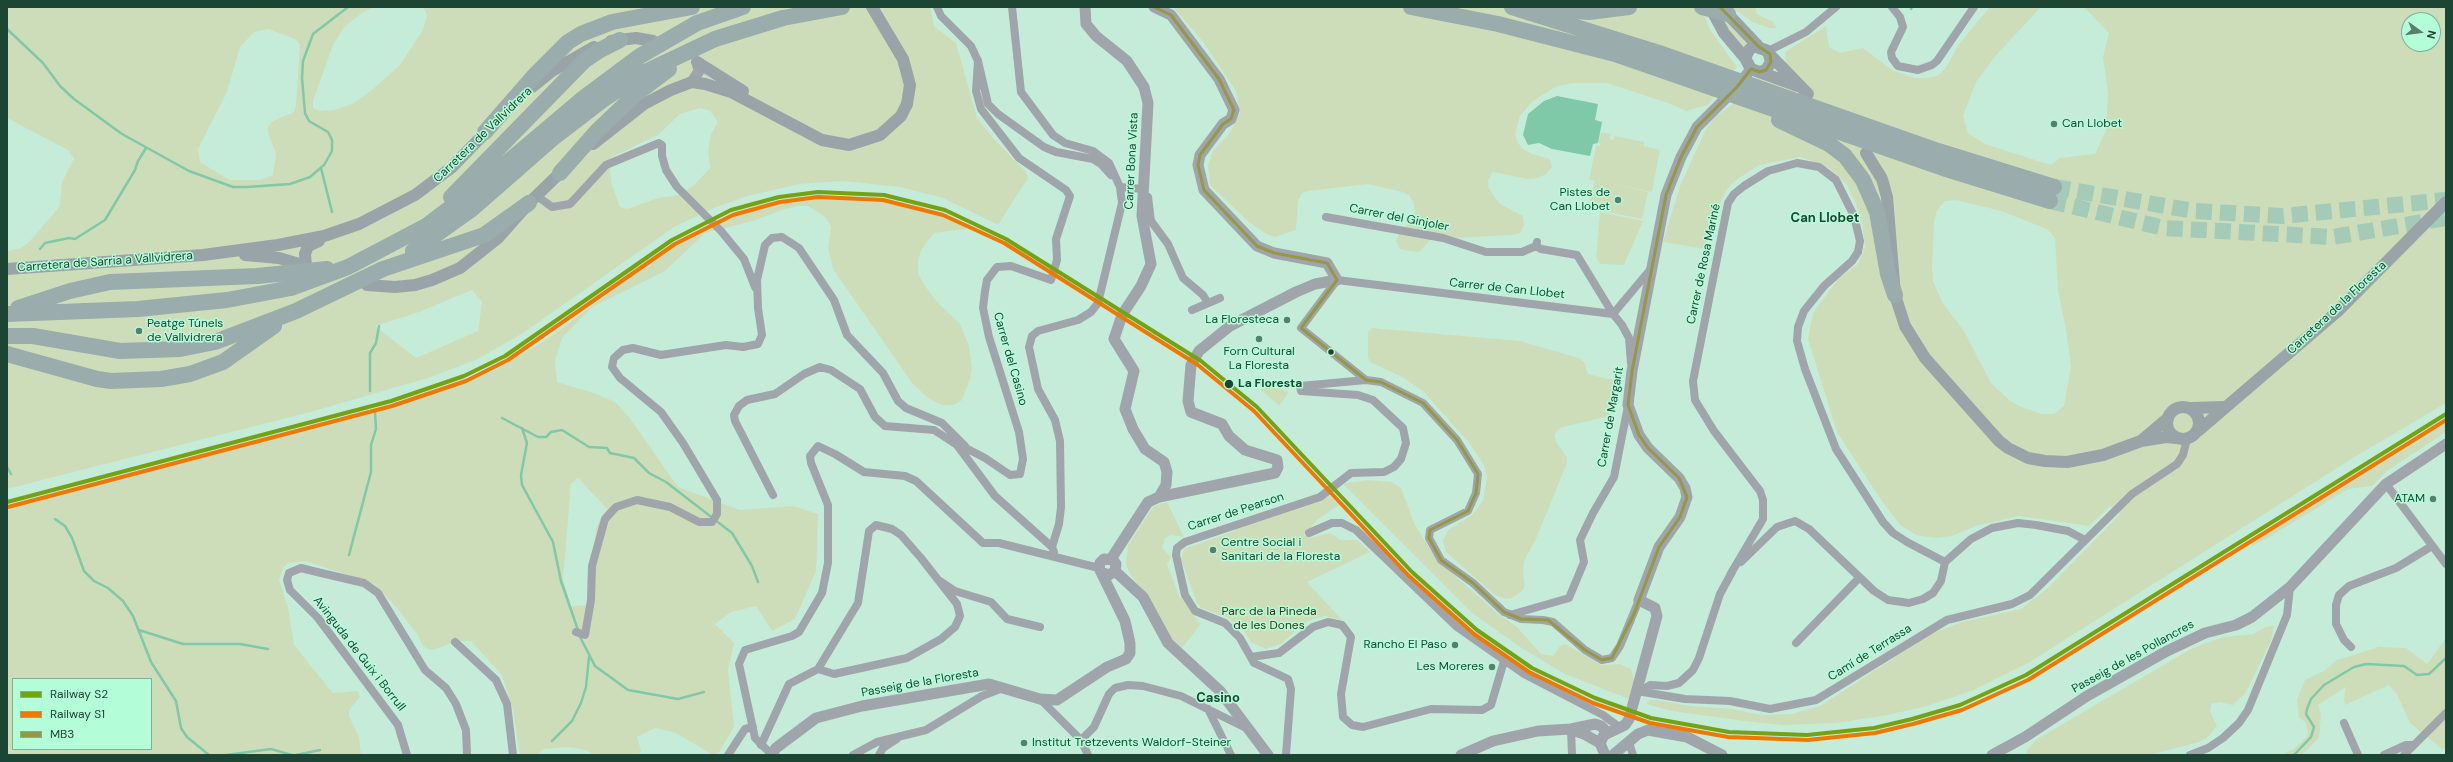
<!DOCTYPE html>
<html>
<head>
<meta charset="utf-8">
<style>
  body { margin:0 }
  #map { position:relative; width:2453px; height:762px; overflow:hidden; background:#c5ecd9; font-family:"DM Sans",sans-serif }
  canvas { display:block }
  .frame { position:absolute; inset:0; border:8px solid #1d4534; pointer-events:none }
  .legend { position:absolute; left:12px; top:678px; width:140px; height:72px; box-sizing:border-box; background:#b4fdd9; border:1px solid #78b397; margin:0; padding:5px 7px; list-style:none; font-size:12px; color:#1d4534 }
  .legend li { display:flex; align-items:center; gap:8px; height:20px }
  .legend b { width:20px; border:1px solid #78b397 }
  .north { position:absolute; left:2401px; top:12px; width:40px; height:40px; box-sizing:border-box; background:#b4fdd9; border:1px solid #78b397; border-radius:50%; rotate:104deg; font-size:11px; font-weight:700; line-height:16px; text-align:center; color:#1d4534 }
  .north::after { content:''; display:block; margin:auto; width:14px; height:18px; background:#587f6e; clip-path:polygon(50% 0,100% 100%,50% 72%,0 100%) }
</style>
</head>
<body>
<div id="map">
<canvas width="2453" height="762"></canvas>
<div class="frame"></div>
<ul class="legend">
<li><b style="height:5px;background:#73a313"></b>Railway S2</li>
<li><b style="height:5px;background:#ef7900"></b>Railway S1</li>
<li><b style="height:5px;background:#969843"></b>MB3</li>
</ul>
<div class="north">N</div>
</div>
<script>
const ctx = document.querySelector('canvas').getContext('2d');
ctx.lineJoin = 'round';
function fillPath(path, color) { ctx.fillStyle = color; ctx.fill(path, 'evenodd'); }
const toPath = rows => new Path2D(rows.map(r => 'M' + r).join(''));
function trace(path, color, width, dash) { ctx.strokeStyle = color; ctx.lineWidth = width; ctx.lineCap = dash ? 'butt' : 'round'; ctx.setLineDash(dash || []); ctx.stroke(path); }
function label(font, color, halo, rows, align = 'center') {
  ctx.font = font + ' "DM Sans",sans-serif'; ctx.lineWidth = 3; ctx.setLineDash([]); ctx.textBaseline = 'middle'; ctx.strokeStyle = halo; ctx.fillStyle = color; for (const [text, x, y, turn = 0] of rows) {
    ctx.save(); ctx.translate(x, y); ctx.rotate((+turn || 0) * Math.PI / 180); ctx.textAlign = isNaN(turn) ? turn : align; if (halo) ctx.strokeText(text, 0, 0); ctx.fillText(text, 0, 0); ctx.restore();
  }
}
const green = toPath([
  [7,7,374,7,362,13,345,26,333,45,313,101,313,108,320,111,334,110,354,103,373,89,400,65,423,30,427,15,423,7,930,7,934,26,956,43,977,118,994,139,1026,172,1028,178,998,225,943,198,900,187,843,181,799,184,748,196,716,207,674,227,523,333,478,359,428,378,314,411,7,489,7,251,21,248,28,243,56,211,60,205,62,182,74,159,68,150,7,118],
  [268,29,295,39,300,45,296,105,294,112,273,121,268,126,268,133,276,154,273,175,260,180,230,180,200,162,198,149,227,92,240,47,254,32],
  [700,108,710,111,718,122,711,134,708,150,710,168,695,184,680,195,658,198,627,209,620,207,611,182,610,158,658,135,680,114],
  [472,290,482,302,478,331,416,358,375,326,419,312],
  [1173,7,1701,7,1710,30,1737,67,1708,105,1686,111,1668,103,1607,83,1574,83,1557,86,1533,101,1520,116,1515,134,1517,142,1523,149,1532,154,1550,159,1552,167,1546,174,1538,178,1528,179,1493,172,1488,180,1489,189,1500,204,1523,216,1524,225,1520,233,1512,235,1431,239,1419,252,1409,251,1400,249,1396,241,1399,233,1411,221,1415,212,1414,204,1410,196,1403,192,1368,184,1308,191,1302,193,1298,201,1296,230,1275,237,1266,234,1249,222,1210,185,1208,165,1213,151,1229,134,1240,113,1236,91,1204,43],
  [1732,7,1756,7,1756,14,1772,21,1777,28,1769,28,1752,22],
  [1990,7,2041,7,1998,53,1976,82,1963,116,1968,133,1985,144,2051,165,2060,158,2095,154,2106,130,2108,93,2103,57,2109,33,2084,7,2446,7,2446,403,2353,458,2028,663,1974,690,1927,706,1888,715,1836,723,1783,725,1744,721,1672,711,1646,704,1650,700,1656,700,1691,706,1732,709,1762,715,1792,714,1820,706,1931,634,1962,622,2021,609,2049,587,2120,514,2110,506,2089,526,2019,516,1976,526,1952,536,1934,538,1916,535,1900,525,1879,497,1837,432,1808,339,1813,313,1839,278,1858,264,1865,248,1863,229,1856,204,1847,185,1829,168,1801,157,1759,165,1733,182,1726,191,1710,224,1705,249,1663,242,1680,186,1705,131,1715,117,1738,100,1757,74,1771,80,1786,61,1785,52,1826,26,1829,47,1840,53,1863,48,1892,70,1915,78,1927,78,1939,75,1947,66,1959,44],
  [2409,20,2433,20,2433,44,2409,44],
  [1956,200,2001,211,2047,229,2055,238,2058,291,2066,329,2071,366,2064,406,2054,414,2042,414,2019,406,2009,400,1991,383,1964,331,1942,302,1933,281,1932,269,1934,222,1937,210,1945,201],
  [1723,19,1727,20,1751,42,1743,48,1736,42],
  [1601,132,1610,134,1610,139,1613,140,1614,136,1644,142,1644,146,1660,150,1652,192,1612,184,1648,192,1642,219,1588,208,1595,181,1589,180,1596,146,1600,146,1601,143,1599,143],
  [842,197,898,203,930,210,971,225,966,229,934,233,921,250,918,261,918,273,923,283,936,301,960,324,969,346,972,368,970,379,962,400,954,405,942,405,928,398,912,383,833,269,828,248,831,227,826,218,809,206,798,206,785,209,753,221,705,233,665,271,592,307,562,338,555,361,557,382,597,394,615,402,629,417,678,487,740,510,793,506,818,514,816,571,795,619,772,631,756,606,731,612,715,624,734,643,728,670,734,727,719,752,713,755,676,733,655,728,637,737,641,750,639,755,594,755,586,750,568,747,544,749,537,755,520,755,513,710,502,675,471,641,456,641,434,650,428,649,423,646,418,635,395,606,374,584,306,561,288,563,284,567,279,579,288,608,294,645,333,693,358,691,360,697,349,710,349,716,359,737,361,755,7,755,7,506,343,419,457,385,495,370,549,338,666,250,707,225,736,212,798,199],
  [578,478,607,509,601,517,596,529,592,562,587,582,588,605,571,606,563,579,571,484],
  [13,679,151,679,151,749,13,749],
  [1600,212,1643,221,1624,265,1601,264,1596,258],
  [1372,328,1520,341,1579,358,1584,362,1588,374,1617,381,1621,386,1619,398,1610,416,1563,427,1557,430,1555,436,1556,442,1567,457,1567,463,1536,539,1524,561,1523,573,1525,586,1522,591,1512,598,1506,599,1495,595,1446,552,1443,541,1448,530,1472,515,1483,501,1487,477,1484,465,1470,444,1424,392,1404,378,1370,362,1368,357,1368,332],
  [1266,384,1289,392,1279,406,1261,390],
  [2446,421,2446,432,2387,471,2372,486,2348,489,2266,539,2252,546,2249,542,2378,461],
  [1368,480,1392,482,1401,488,1414,523,1436,559,1498,614,1517,627,1541,654,1553,656,1560,646,1565,644,1602,665,1620,664,1631,669,1634,680,1629,699,1565,674,1520,647,1472,613,1343,484],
  [1328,494,1339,505,1317,520,1304,535,1309,538,1331,533,1340,540,1357,540,1370,552,1307,582,1342,620,1325,616,1313,619,1303,624,1281,644,1266,649,1251,642,1242,628,1228,618,1201,608,1197,603,1181,560,1184,549,1235,531,1235,529],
  [1167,502,1184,537,1171,535,1165,538,1162,548,1171,557,1167,564,1180,598,1184,598,1189,610,1201,624,1181,649,1174,643,1156,609,1129,572,1126,564,1128,545,1149,513,1154,506],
  [2274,626,2271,641,2246,692,2233,705,2219,702,2211,704,2210,711,2217,726,2207,738,2199,742,2150,755,2026,755,2027,750,2037,739,2191,649,2223,637,2253,634,2266,627],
  [2446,638,2446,747,2443,750,2410,723,2397,694,2389,685,2345,705,2344,699,2346,687,2318,705,2321,715,2319,738,2302,755,2282,755,2295,748,2308,735,2306,723,2299,717,2297,700,2305,680,2324,671,2337,660,2379,647,2406,648,2427,664]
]);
const water = toPath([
  [1557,96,1598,104,1595,120,1602,122,1598,143,1593,144,1590,156,1552,149,1539,143,1528,145,1523,135,1528,114,1544,101]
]);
const stream = toPath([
  [1911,9,1912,7],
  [7,29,43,63,60,86,74,99,122,134,189,171,233,187,247,187,290,184,310,177,324,165,332,151,332,140,328,132,309,121,305,113,302,78,303,61,313,34,348,7],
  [321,168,332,212],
  [40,249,45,243,69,238,75,239,105,220,135,170,138,161,146,148],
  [370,391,370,353,376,343,379,326],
  [502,418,538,437,546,437,551,432,562,430,589,447,607,448,610,453,634,458,649,473,666,482,732,533,752,566,758,582],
  [522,428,527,443,521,475,522,485,553,542,561,581,578,630],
  [7,467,11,474],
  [55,519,65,526,72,538,84,571,94,581,108,588,123,601,133,616,151,662,176,701,181,728,187,737,209,755],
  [349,555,371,472,371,445,376,429,375,411],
  [139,630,183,644,240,644,268,649],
  [579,635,595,666,628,690,678,699,704,692],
  [552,741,572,721,581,703,586,687,589,657],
  [226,755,271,749,292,755],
  [296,755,320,750],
  [2294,755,2311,737,2314,727,2306,714,2307,709,2311,699,2324,685,2354,667,2366,664,2404,666,2417,675,2429,674,2446,658]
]);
const motorwayTunnel = toPath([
  [2054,187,2194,211,2283,216,2446,200],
  [2050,201,2164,228,2333,237,2446,218]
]);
const minor = toPath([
  [937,7,941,16,971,46,978,61,988,104,998,114,1044,147,1056,152,1093,159,1101,164,1111,175],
  [1012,7,1021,92,1053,135,1065,143,1093,151,1109,163,1120,187,1122,203,1098,303,1091,312,1078,320,1038,331,1032,336,1029,347,1038,389,1055,420,1060,441,1061,507,1059,524,1052,547],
  [1892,7,1900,17,1903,27,1891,52,1892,58,1898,66,1918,70,1932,65,1937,61,1974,7],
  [1768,51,1806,32,1836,7],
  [1120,187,1143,189],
  [537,196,552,207,570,204,606,165,659,143,662,145,662,156,666,170,677,187,721,231,744,259,755,287],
  [1143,197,1148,197,1151,221,1168,244,1183,278,1203,295,1208,303],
  [1326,217,1443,238,1486,252,1522,252,1536,246],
  [1537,242,1536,246,1541,249,1577,255,1613,314,1622,325,1629,338,1631,363],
  [1192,310,1220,298],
  [1613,314,1650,270],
  [1366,380,1301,328,1337,280,1613,314],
  [960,445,985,458,1010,475,1020,474,1023,459,1019,432,989,337,983,308,985,291,987,280,997,267,1011,266,1051,280,1057,260,1056,239,1070,196,1066,190,1019,158,981,109,976,91,978,61],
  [2386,484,2446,564],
  [773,495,735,421,734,415,739,406,747,400,775,394,804,374,820,367,831,370,860,389,875,417,885,426,934,430,957,445,995,496,1052,547,1054,552],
  [1309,533,1332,523,1342,523,1356,530,1457,627,1524,674,1603,715,1619,727],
  [1741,562,1777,527,1795,521,1809,529,1874,591,1888,600,1909,603,1923,599,1933,593,1941,581,1945,562,1971,539,1992,528,2018,523,2036,525,2068,531,2085,540],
  [1730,575,1763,519,1763,500,1760,491,1714,431,1695,400,1693,381,1728,203,1734,194,1744,186,1768,171,1797,163,1819,167,1836,180,1854,216,1860,241,1858,252,1852,261,1824,286,1804,311,1798,327,1797,341,1805,369,1836,449,1883,522,1893,533,1907,542,1945,562],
  [940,581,955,591,991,602,1007,619,1040,627],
  [1510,615,1569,598,1584,562,1580,540,1593,513,1614,477,1628,406],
  [576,632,585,635,591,600,592,566,605,519,616,507,637,500,670,507,699,522,712,522,717,514,717,500,683,443,661,412,620,378,612,367,614,358,623,350,633,348,661,355,726,345,743,347,758,344,762,335,758,308,757,280,765,245,772,238,782,237,799,248,834,300,847,335,883,373,898,401,906,408,942,423,965,446],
  [455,642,496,680,507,704,513,755],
  [1796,643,1859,578],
  [2351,647,2344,640,2336,624,2336,605,2339,595,2349,586,2396,568,2432,546],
  [1251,657,1279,653,1313,627,1328,622,1342,625,1351,637,1341,694,1343,717,1352,725,1363,727,1431,709,1482,710,1491,705,1504,661],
  [1637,691,1685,699,1730,701,1770,709,1816,700,1947,620,2012,604,2030,595,2132,494,2177,464,2183,455,2187,439],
  [1641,691,1650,685,1667,686,1679,683,1693,670,1699,658,1720,594,1732,572],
  [1040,699,1081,740,1088,755],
  [1208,709,1231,755],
  [2344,723,2358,755],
  [1571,729,1572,755],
  [1081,740,1094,727,1109,694,1115,688,1128,685,1143,686,1181,696,1246,728],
  [1629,743,1633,755],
  [761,745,789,684,818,669,834,674,907,658,941,639,955,627,960,616,957,604,921,558,901,535,892,529,876,525,869,531,858,603,818,669],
  [771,754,755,738,739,664,745,650,792,636,799,632,822,593,828,563,828,505,811,463,810,456,818,446,835,454,864,472,905,476,916,481,983,543,999,543,1099,568],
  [407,755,398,725,318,618,290,590,287,580,289,573,301,568,317,572,364,583,378,593,425,670,446,688,456,704,466,730,467,755],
  [728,755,745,729,753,727],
  [853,755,877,742,926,730,982,696,1003,688],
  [879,755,883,748,897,739],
  [1286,755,1291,689,1288,679,1254,663,1240,638,1225,623,1195,611,1185,595,1176,555,1177,548,1185,542,1320,497,1351,473,1384,472,1394,467,1401,459,1406,443,1403,428,1373,400,1358,395,1301,391,1300,386,1366,380,1381,382,1423,403,1457,440,1478,474,1476,493,1468,511,1430,530,1429,538,1441,560,1473,583,1504,612,1521,619,1543,620,1553,622,1585,650,1602,660,1612,658,1620,646,1639,600],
  [2190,755,2208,748,2223,738,2239,723,2248,710,2287,615,2290,587],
  [2384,755,2406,745,2412,745],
  [2404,755,2446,713]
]);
const tertiary = toPath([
  [1085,7,1086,24,1096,36,1127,61,1144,87,1148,103,1142,216,1151,264,1141,286,1122,315,1114,339,1134,371,1125,409,1133,429,1145,449,1164,462,1167,472,1166,485,1159,497],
  [692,82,699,71,697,62],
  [1111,559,1148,502,1159,497,1275,473,1278,467,1277,460,1245,450,1229,436,1222,424,1191,412,1188,401,1191,365,1199,351,1230,326,1296,292,1315,284,1337,280,1327,263,1274,253,1257,246,1204,190,1198,165,1200,155,1223,124,1231,119,1234,110,1219,79,1171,15,1154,7],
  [1115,571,1143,597,1168,643,1220,691,1268,755],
  [1572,730,1584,734,1600,743],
  [771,755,776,748,816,718,862,706,989,684,1040,699,1057,700,1107,667,1126,659,1130,653,1130,643,1125,621,1099,568,1100,563,1104,559,1113,560,1116,564,1115,571,1109,575,1103,573],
  [1461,755,1493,741,1538,731,1571,729,1595,724,1601,726,1607,732],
  [1605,755,1600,743,1604,735,1625,725,1629,719,1657,616,1655,608,1639,600,1659,547,1680,517,1687,497,1685,488,1679,478,1648,448,1639,435,1628,405,1632,371,1666,195,1681,157,1697,127,1737,87,1751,69],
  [1613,755,1638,734,1648,730,1687,737,1722,755],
  [1992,755,2025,737,2087,696,2167,651,2205,633,2236,625,2252,617,2290,587,2386,484,2446,444]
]);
const secondary = toPath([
  [1710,7,1724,33,1745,58,1751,69,1798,86],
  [1722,8,1758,46],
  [611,41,636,38,653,41],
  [1771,56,1808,94],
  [1745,58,1749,50,1754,46,1768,51,1771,62,1766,70,1760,72],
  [697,62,743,91],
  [532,87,552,71,594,47],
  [593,144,644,104,671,90,692,82,705,84,731,92,822,140,849,145,880,135,901,116,907,104,910,85,903,59,872,7],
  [1866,153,1882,179,1887,197,1895,295,1905,326,1925,358,1999,441,2008,448,2028,458,2045,461,2067,462,2103,455,2141,441,2166,437,2176,438],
  [245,255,279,258,306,266,305,254,308,246,319,241],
  [7,269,203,255,278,245,324,236,359,224,415,195,451,168,490,128],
  [367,285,395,287,415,285,432,280,460,268,498,238,529,203,565,168],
  '2167 423a16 16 0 1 1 32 0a16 16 0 1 1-32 0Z',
  [2191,408,2223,407],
  [2198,431,2338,311,2446,202],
  [2142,440,2168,418]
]);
const motorway = toPath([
  [1411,7,1498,24,1615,54,1943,168,2050,201],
  [1512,7,1665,55,1938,151,2054,187],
  [1702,7,1728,14],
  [1539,8,1589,12,1629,7],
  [1779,120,1829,144,1845,156,1863,180,1877,212,1888,274,1895,295],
  [485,132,534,76,568,42,581,34,612,22,692,7],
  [560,173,597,131,637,93,669,69],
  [451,197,585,60,600,50,620,40],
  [413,251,472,209,552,139,604,99,641,74,715,39,783,18,842,7],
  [18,308,70,291,110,282,257,276,327,269],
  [7,314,138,309,227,300,291,288,348,267,426,226,484,182,581,100,640,56,697,23,743,7],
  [7,336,33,336,120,351,180,349,215,342,296,311,383,269,484,235,529,203],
  [7,354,97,379,111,381,161,379,190,374,223,362,274,326]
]);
const bus1 = toPath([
  [1154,7,1171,15,1219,79,1234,110,1231,119,1223,124,1200,155,1198,165,1204,190,1257,246,1274,253,1327,263,1337,280],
  [1720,7,1758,46,1770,54,1771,62,1766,70,1760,72,1751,69],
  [1301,328,1366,380],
  [1301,328,1337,280],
  [1366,380,1381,382,1423,403,1457,440,1478,474,1476,493,1468,511,1430,530,1429,538,1441,560,1473,583,1504,612,1521,619,1548,620,1585,650,1602,660,1612,658,1634,614,1659,547,1680,517,1687,497,1679,478,1648,448,1639,435,1628,405,1632,371,1666,195,1681,157,1697,127,1737,87,1751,69]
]);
const rail1 = toPath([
  [7,502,391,401,464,376,505,356,672,240,731,210,779,197,818,192,884,195,945,210,1006,239,1201,361,1257,407,1412,572,1477,630,1532,668,1595,698,1651,718,1729,732,1807,735,1874,728,1912,719,1960,705,2026,675,2446,414]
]);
const rail2 = toPath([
  [8,507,392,406,466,381,508,360,675,244,733,215,780,202,818,197,883,200,943,215,1004,243,1198,365,1254,411,1409,576,1474,634,1529,672,1593,703,1650,723,1728,737,1808,740,1875,733,1913,724,1962,710,2028,680,2446,420]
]);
const markers = [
  [2054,124,4,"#587f6e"],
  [1618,200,4,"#587f6e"],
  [1287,320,4,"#587f6e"],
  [139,331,4,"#587f6e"],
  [1259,339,4,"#587f6e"],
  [1331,352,3.5,"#1d4534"],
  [1229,384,5,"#1d4534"],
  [2433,499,4,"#587f6e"],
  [1213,550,4,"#587f6e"],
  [1455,645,4,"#587f6e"],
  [1492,667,4,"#587f6e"],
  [1024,743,4,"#587f6e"]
];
const poiNames = [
  ["Can Llobet",2062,124,"left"],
  ["Pistes de",1610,193],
  ["Can Llobet",1610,207],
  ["La Floresteca",1279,320],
  ["Peatge Túnels",147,324,"left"],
  ["de Vallvidrera",147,338,"left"],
  ["Forn Cultural",1259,352,"center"],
  ["La Floresta",1259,366,"center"],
  ["ATAM",2425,499],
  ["Centre Social i",1221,543,"left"],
  ["Sanitari de la Floresta",1221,557,"left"],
  ["Rancho El Paso",1447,645],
  ["Les Moreres",1484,667],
  ["Institut Tretzevents Waldorf-Steiner",1032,743,"left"]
];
const streetNames = [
  ["Carretera de Vallvidrera",483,135,-44],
  ["Carrer Bona Vista",1132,161,-87],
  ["Carrer del Ginjoler",1399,218,11],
  ["Carretera de Sarria a Vallvidrera",105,262,-4],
  ["Carrer de Rosa Mariné",1704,264,-78],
  ["Carrer de Can Llobet",1507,289,6],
  ["Carretera de la Floresta",2337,308,-43],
  ["Carrer del Casino",1010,359,74],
  ["Carrer de Margarit",1611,417,-80],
  ["Carrer de Pearson",1236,512,-18],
  ["Camí de Terrassa",1870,653,-32],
  ["Avinguda de Guix i Borrull",359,654,52],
  ["Passeig de les Pollancres",2133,657,-29],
  ["Passeig de la Floresta",920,683,-10]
];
const stopNames = [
  ["La Floresta",1238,384]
];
const parkNames = [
  ["Parc de la Pineda",1269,612],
  ["de les Dones",1269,626]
];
const neighbourhoodNames = [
  ["Can Llobet",1825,219],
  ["Casino",1218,699]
];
fillPath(green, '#ceddb9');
fillPath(water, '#80c9a8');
trace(stream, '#80c9a8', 2.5);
trace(motorwayTunnel, '#a3cbb8', 16, [16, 8]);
trace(minor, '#9fa5ab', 8);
trace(tertiary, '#9fa5ab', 11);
trace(secondary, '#99a4a8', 12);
trace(motorway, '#9aacab', 16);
trace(bus1, '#969843', 3);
trace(rail1, '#73a313', 4);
trace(rail2, '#ef7900', 4);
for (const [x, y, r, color] of markers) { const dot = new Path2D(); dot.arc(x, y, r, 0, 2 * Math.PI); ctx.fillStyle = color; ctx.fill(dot); trace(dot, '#b4fdd9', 1.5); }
label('12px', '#1d4534', '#b4fdd9', poiNames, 'right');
label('12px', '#1d4534', '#b4fdd9', streetNames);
label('bold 12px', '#1d4534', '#b4fdd9', stopNames, 'left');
label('12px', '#36320e', '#b4fdd9', parkNames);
label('bold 13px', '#1d4534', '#b4fdd9', neighbourhoodNames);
</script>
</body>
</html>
